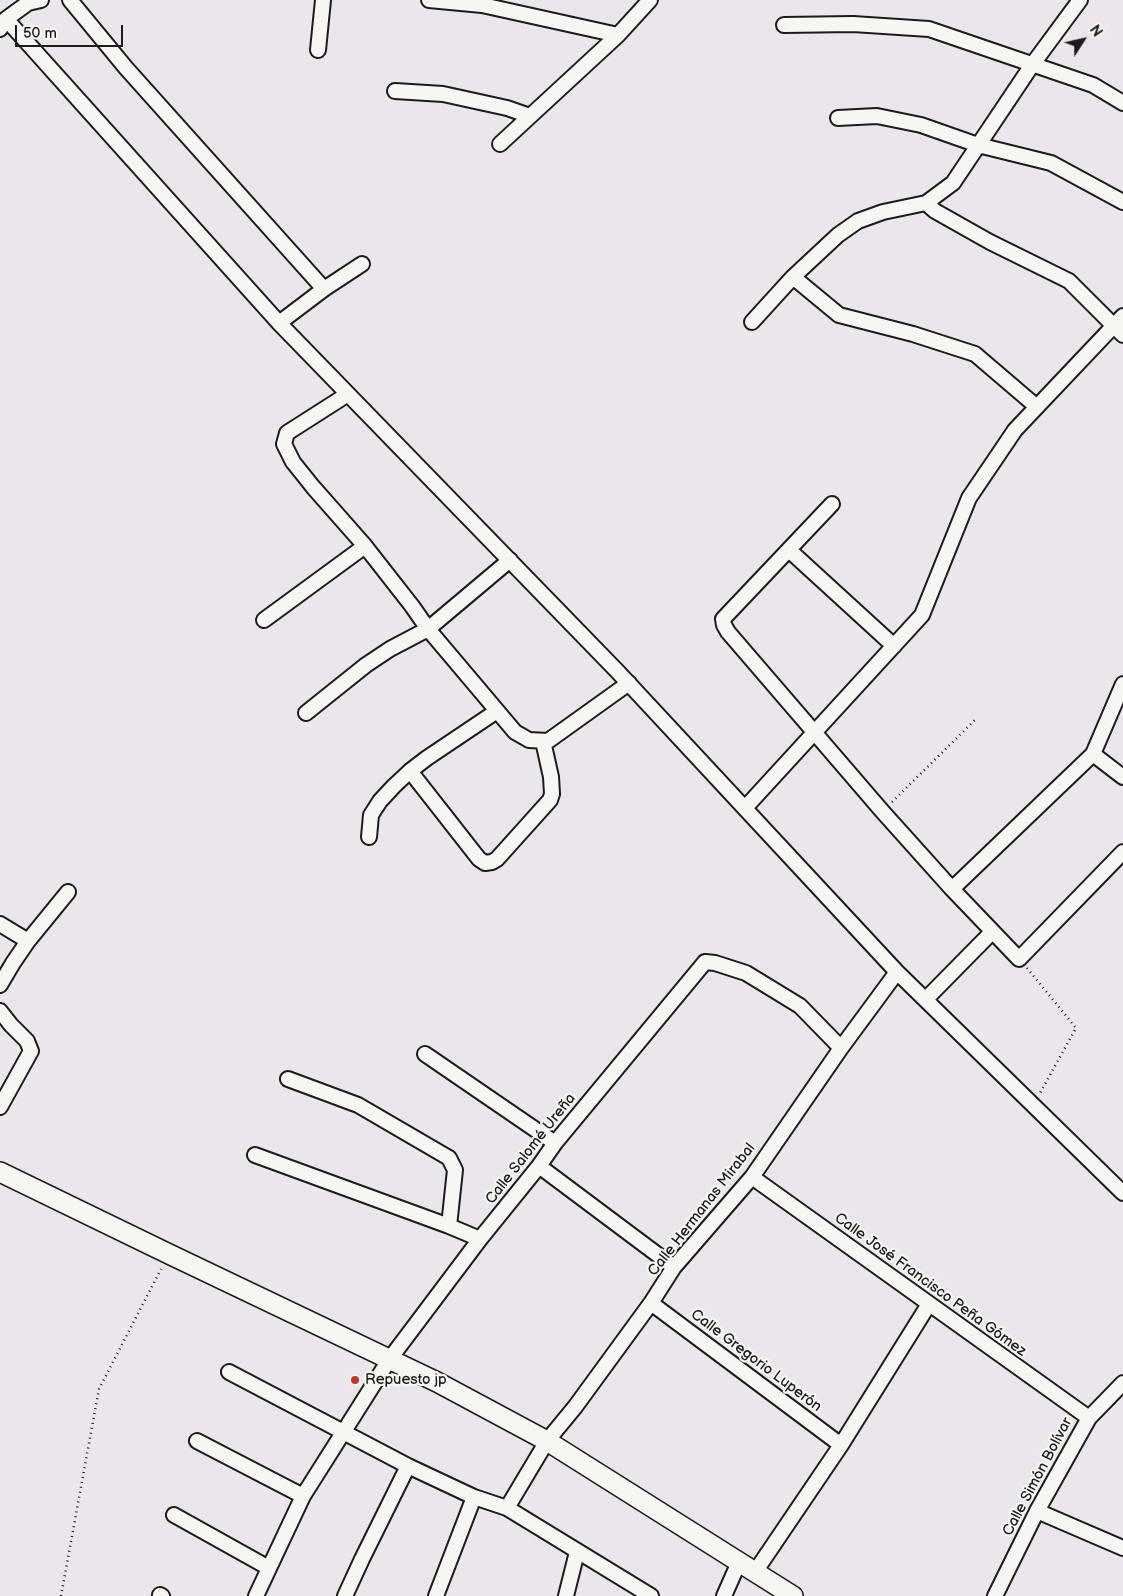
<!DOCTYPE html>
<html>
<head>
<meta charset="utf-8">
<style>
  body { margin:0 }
  #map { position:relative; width:1123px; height:1596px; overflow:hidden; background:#ebe6ec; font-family:"Balsamiq Sans",sans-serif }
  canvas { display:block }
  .north { position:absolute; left:1058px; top:15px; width:50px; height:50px; -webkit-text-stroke:4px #f6f6f2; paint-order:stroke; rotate:55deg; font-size:14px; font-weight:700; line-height:20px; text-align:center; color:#1c1c1c }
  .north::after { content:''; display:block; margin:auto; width:18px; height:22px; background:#1c1c1c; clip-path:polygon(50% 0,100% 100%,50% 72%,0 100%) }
  .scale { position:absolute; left:15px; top:25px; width:108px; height:22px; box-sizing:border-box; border:2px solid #1c1c1c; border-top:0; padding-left:6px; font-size:15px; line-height:18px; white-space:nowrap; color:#1c1c1c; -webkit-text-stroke:4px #f6f6f2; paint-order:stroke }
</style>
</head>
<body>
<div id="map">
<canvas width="1123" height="1596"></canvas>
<div class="north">N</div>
<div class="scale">50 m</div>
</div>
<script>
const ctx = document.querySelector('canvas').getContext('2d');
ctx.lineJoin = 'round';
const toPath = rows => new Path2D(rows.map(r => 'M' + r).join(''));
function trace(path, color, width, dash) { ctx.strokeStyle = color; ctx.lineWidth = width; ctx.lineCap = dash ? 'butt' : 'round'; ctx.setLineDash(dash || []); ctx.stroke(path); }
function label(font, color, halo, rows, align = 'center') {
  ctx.font = font + ' "Balsamiq Sans",sans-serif'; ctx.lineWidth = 4.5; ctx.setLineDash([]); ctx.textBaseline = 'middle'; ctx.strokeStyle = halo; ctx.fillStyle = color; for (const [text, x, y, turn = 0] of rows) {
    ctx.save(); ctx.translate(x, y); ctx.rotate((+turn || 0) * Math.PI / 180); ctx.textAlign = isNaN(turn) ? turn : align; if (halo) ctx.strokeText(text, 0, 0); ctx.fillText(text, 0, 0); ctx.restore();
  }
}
const path = toPath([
  [892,802,975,720],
  [1027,968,1076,1028,1040,1093],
  [61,1596,99,1389,161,1269]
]);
const street = toPath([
  [70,0,126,68,324,289,279,323],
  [429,0,482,5,618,35],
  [6,19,279,323,618,672,897,972,1123,1193],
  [784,25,853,24,929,29,1093,85,1123,103],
  [0,29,6,19,28,3,41,0],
  [318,50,323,0],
  [395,91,443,94,507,108,530,116],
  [838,118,877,116,921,125,978,145,1051,163,1123,202],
  [500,144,618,35,650,0],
  [926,203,935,211,990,242,1069,281,1123,335],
  [793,277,839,315,913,334,975,354,1037,407],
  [324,289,362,264],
  [752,322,793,277,838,235,858,221,883,212,926,203,953,183,1032,65,1080,0],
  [348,394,287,433,284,444,293,462,313,487,365,546,412,606,428,629,515,732,529,740,548,741,629,683],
  [832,504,723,619,724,625,728,632,882,811,952,889,1019,959,1123,852],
  [789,550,894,646],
  [264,620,365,546],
  [306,713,366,665,390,649,428,629,510,560],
  [1093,754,1123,777],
  [410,771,479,859,485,863,492,862,497,859,550,800,552,794,551,777,543,741],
  [745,808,922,615,969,498,1015,430,1123,316],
  [369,837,371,815,380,801,394,786,410,771,427,758,497,711],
  [952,889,1093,754,1123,684],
  [0,924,28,941,13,963,0,985],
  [28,941,68,892],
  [926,999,992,932],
  [0,1011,11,1025,27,1041,31,1051,0,1107],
  [425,1054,555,1143],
  [288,1079,358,1105,449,1158,455,1170,449,1226],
  [255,1155,449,1226,480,1239],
  [539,1166,674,1267],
  [752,1177,1089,1418],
  [651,1303,841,1445],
  [229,1372,408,1466,474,1497,507,1508,651,1596],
  [197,1441,303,1496],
  [507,1508,547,1441,575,1407,651,1303,674,1267,752,1177,841,1048,897,972],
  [1037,1511,1123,1548],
  [174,1515,269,1568],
  [755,1572,841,1445,929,1304],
  [160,1595,162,1596],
  [256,1596,303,1496,389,1360,480,1239,539,1166,555,1143,705,962,715,963,746,973,800,1006,841,1048],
  [345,1596,362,1559,408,1466],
  [436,1596,474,1497],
  [566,1596,577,1552],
  [724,1596,739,1562],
  [995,1596,1037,1511,1089,1418,1123,1383]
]);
const secondary = toPath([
  [0,1172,169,1254,437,1382,547,1441,793,1596]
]);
const markers = [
  [355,1380,5,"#c8321e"]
];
const streetNames = [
  ["Calle Salomé Ureña",531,1149,-52],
  ["Calle Hermanas Mirabal",702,1210,-52],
  ["Calle José Francisco Peña Gómez",930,1285,36],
  ["Calle Gregorio Luperón",756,1361,37],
  ["Calle Simón Bolívar",1038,1477,-62]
];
const poiNames = [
  ["Repuesto jp",365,1380]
];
trace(street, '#1c1c1c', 18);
trace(secondary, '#1c1c1c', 22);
trace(path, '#1c1c1c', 2.5, [1, 4]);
trace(street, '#f6f6f2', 14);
trace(secondary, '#f6f6f2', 19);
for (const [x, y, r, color] of markers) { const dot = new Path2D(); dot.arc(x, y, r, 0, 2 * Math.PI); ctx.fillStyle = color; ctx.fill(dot); trace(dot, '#f6f6f2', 2); }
label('15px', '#1c1c1c', '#f6f6f2', streetNames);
label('15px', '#1c1c1c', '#f6f6f2', poiNames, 'left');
</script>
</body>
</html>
